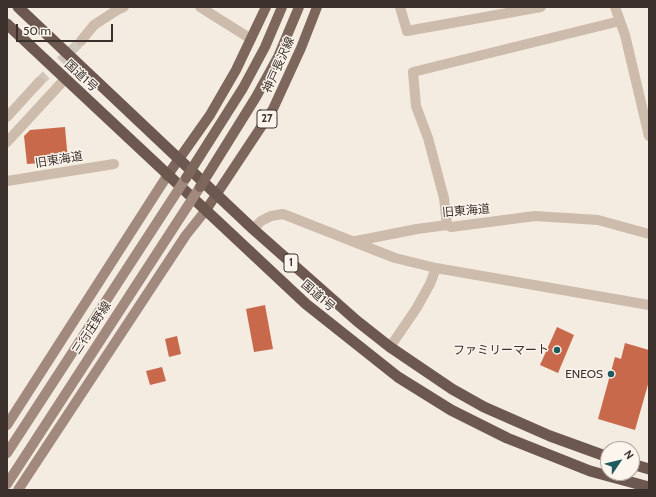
<!DOCTYPE html>
<html>
<head>
<meta charset="utf-8">
<style>
  body { margin:0 }
  #map { position:relative; width:656px; height:497px; overflow:hidden; background:#f4ebe1; font-family:Cabin,sans-serif }
  canvas { display:block }
  .frame { position:absolute; inset:0; border:8px solid #3b302b; pointer-events:none }
  .north { position:absolute; left:600px; top:441px; width:40px; height:40px; box-sizing:border-box; background:#fbf5ee; border:1px solid #aea6a0; border-radius:50%; rotate:55deg; font-size:11px; font-weight:700; line-height:16px; text-align:center; color:#3b302b }
  .north::after { content:''; display:block; margin:auto; width:14px; height:18px; background:#1f5a5e; clip-path:polygon(50% 0,100% 100%,50% 72%,0 100%) }
  .scale { position:absolute; left:16px; top:24px; width:97px; height:18px; box-sizing:border-box; border:2px solid #3b302b; border-top:0; padding-left:5px; font-size:12px; line-height:14px; white-space:nowrap; color:#3b302b; -webkit-text-stroke:3px #fbf5ee; paint-order:stroke }
</style>
</head>
<body>
<div id="map">
<canvas width="656" height="497"></canvas>
<div class="frame"></div>
<div class="north">N</div>
<div class="scale">50 m</div>
</div>
<script>
const ctx = document.querySelector('canvas').getContext('2d');
ctx.lineJoin = 'round';
function fillPath(path, color) { ctx.fillStyle = color; ctx.fill(path, 'evenodd'); }
const toPath = rows => new Path2D(rows.map(r => 'M' + r).join(''));
function trace(path, color, width, dash) { ctx.strokeStyle = color; ctx.lineWidth = width; ctx.lineCap = dash ? 'butt' : 'round'; ctx.setLineDash(dash || []); ctx.stroke(path); }
function label(font, color, halo, rows, align = 'center') {
  ctx.font = font + ' Cabin,"Noto Sans JP",sans-serif'; ctx.lineWidth = 3; ctx.setLineDash([]); ctx.textBaseline = 'middle'; ctx.strokeStyle = halo; ctx.fillStyle = color; for (const [text, x, y, turn = 0] of rows) {
    ctx.save(); ctx.translate(x, y); ctx.rotate((+turn || 0) * Math.PI / 180); ctx.textAlign = isNaN(turn) ? turn : align; if (halo) ctx.strokeText(text, 0, 0); ctx.fillText(text, 0, 0); ctx.restore();
  }
}
const building = toPath([
  [65,127,68,161,27,164,24,136,30,130],
  [265,305,273,349,254,352,246,309],
  [557,327,574,335,558,373,540,365],
  [177,336,181,354,169,357,165,339],
  [625,343,649,350,649,381,635,430,598,419,615,357,621,359],
  [162,367,166,381,150,385,146,371]
]);
const minorTunnel = toPath([
  [39,82,81,41]
]);
const minor = toPath([
  [400,7,407,31,541,7],
  [615,7,625,35,649,136],
  [81,41,94,25,117,10],
  [7,117,39,82],
  [7,142,65,79],
  [7,181,114,164],
  [447,225,444,198,428,138,416,106,413,72,620,21],
  [356,241,417,229,447,225,451,227,535,216,598,220,649,234]
]);
const tertiary = toPath([
  [200,7,251,39],
  [117,10,124,7],
  [253,229,261,221,271,216,283,214,395,258,436,268,649,305],
  [390,347,416,309,430,284,436,268]
]);
const secondary = toPath([
  [7,425,167,176],
  [18,490,186,235,206,210]
]);
const primary = toPath([
  [167,176,210,115,236,70,266,7],
  [206,210,273,109,301,48,317,7]
]);
const trunk = toPath([
  [18,7,253,229,357,321,390,347,452,389,484,407,550,436,608,457],
  [7,24,306,304,398,377,451,410,507,438,590,471,649,487],
  [632,464,649,469]
]);
const secondaryBridge = toPath([
  [7,453,186,178],
  [7,484,200,187]
]);
const primaryBridge = toPath([
  [186,178,243,88,265,47,282,7],
  [200,187,256,97,278,57,299,7]
]);
const markers = [
  [557,350,4,"#1f5a5e"],
  [611,374,4,"#1f5a5e"]
];
const shields = [
  [267,119,20],
  [291,263,14]
];
const shieldNames = [
  ["27",267,119],
  ["1",291,263]
];
const streetNames = [
  ["神戸長沢線",279,65,-66],
  ["国道1号",81,76,43],
  ["旧東海道",59,160,-9],
  ["旧東海道",466,211,-5],
  ["国道1号",318,296,41],
  ["三行庄野線",92,328,-57]
];
const poiNames = [
  ["ファミリーマート",549,350],
  ["ENEOS",603,374]
];
fillPath(building, '#c8694b');
trace(minorTunnel, '#cfc6bd', 10, [10, 5]);
trace(minor, '#cdbbac', 10);
trace(tertiary, '#cdbbac', 10);
trace(secondary, '#a18a7d', 10);
trace(primary, '#7d675c', 10);
trace(trunk, '#6c584f', 11);
trace(secondaryBridge, '#a18a7d', 10);
trace(primaryBridge, '#7d675c', 10);
for (const [x, y, r, color] of markers) { const dot = new Path2D(); dot.arc(x, y, r, 0, 2 * Math.PI); ctx.fillStyle = color; ctx.fill(dot); trace(dot, '#fbf5ee', 1.5); }
for (const [x, y, w] of shields) { const box = new Path2D(); box.roundRect(x - w / 2, y - 9, w, 18, 3); ctx.fillStyle = '#fbf5ee'; ctx.fill(box); trace(box, '#3b302b', 1); }
label('bold 11px', '#3b302b', null, shieldNames);
label('12px', '#3b302b', '#fbf5ee', streetNames);
label('12px', '#3b302b', '#fbf5ee', poiNames, 'right');
</script>
</body>
</html>
